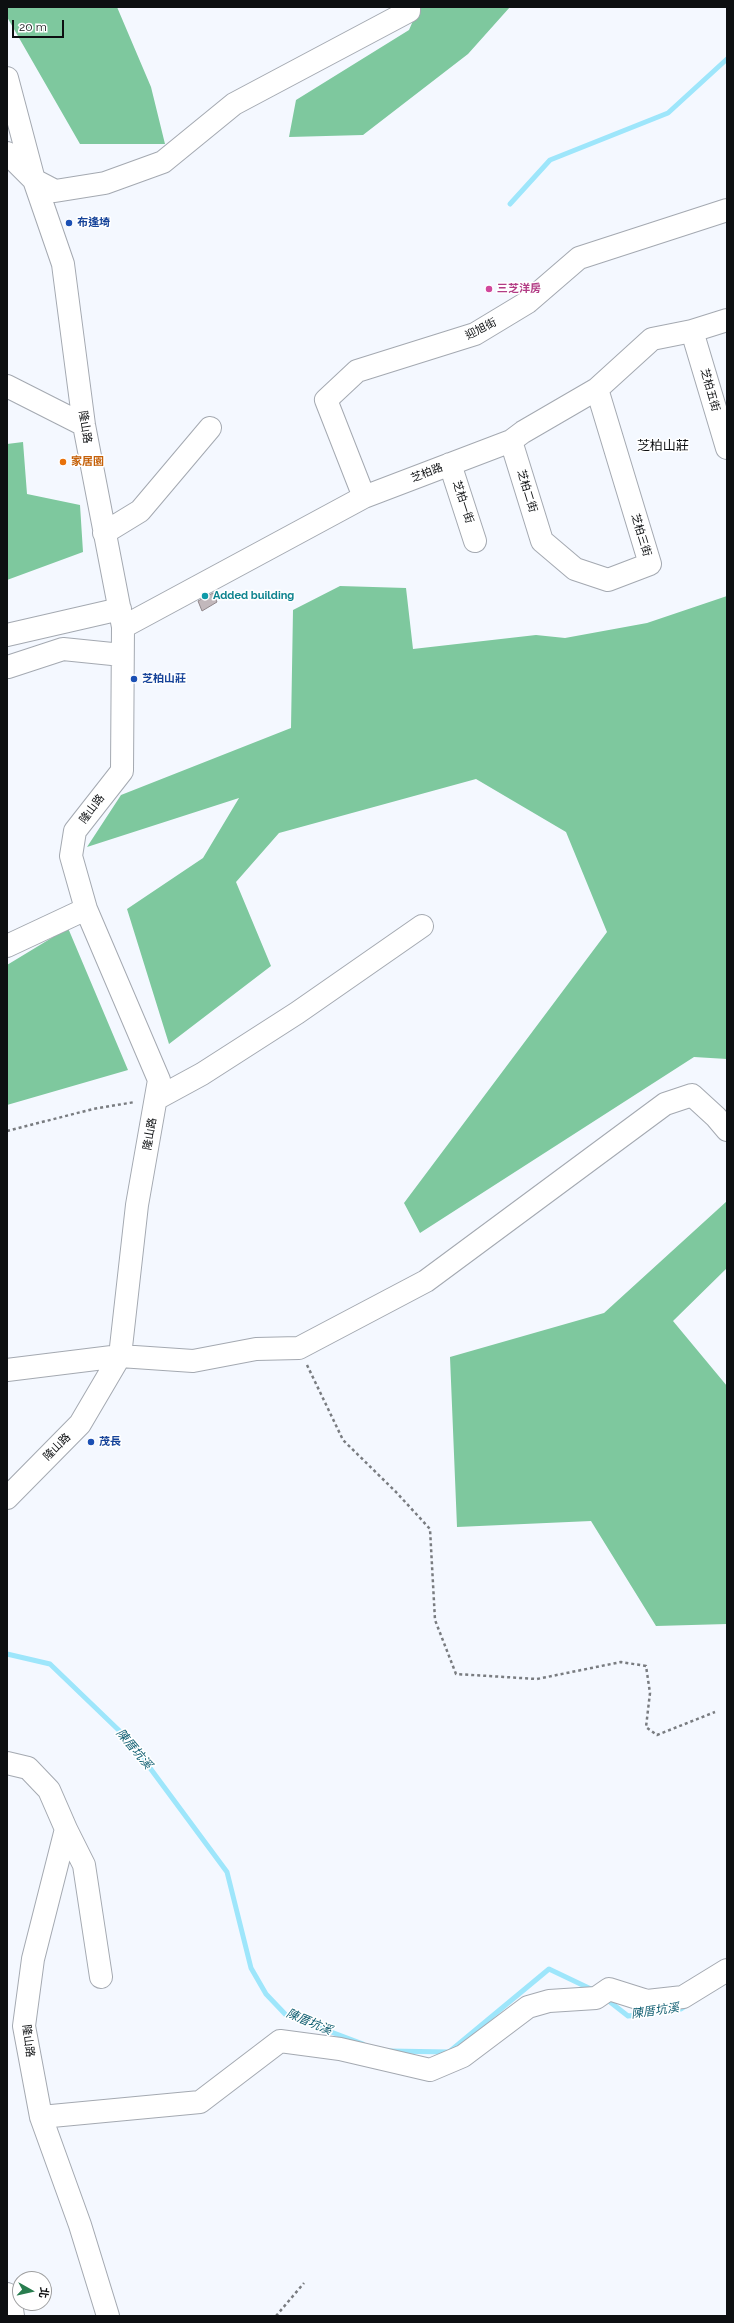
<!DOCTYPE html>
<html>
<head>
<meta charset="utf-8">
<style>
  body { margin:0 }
  #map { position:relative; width:734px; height:2323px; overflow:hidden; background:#f4f8ff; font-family:Raleway,"Noto Sans TC",sans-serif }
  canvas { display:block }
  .frame { position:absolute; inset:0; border:8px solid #0d0f11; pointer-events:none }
  .north { position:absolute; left:12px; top:2271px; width:40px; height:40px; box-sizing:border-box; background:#fff; border:1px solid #9e9fa0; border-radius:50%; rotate:98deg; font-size:11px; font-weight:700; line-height:16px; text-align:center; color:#0d0f11 }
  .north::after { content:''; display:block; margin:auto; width:14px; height:18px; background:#297d4f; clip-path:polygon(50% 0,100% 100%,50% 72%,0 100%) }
  .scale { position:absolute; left:12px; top:20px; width:52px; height:18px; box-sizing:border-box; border:2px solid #0d0f11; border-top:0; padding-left:5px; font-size:12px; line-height:14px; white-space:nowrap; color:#0d0f11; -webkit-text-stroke:3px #fff; paint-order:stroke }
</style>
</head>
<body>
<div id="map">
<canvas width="734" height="2323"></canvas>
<div class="frame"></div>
<div class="north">北</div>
<div class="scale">20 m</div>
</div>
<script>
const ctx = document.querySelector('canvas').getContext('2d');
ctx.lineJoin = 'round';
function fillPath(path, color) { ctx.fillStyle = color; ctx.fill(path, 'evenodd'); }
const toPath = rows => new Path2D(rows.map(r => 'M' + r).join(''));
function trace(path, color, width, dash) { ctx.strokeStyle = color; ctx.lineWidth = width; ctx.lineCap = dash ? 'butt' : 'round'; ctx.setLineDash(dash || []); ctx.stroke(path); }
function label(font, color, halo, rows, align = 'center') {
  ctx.font = font + ' Raleway,"Noto Sans TC",sans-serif'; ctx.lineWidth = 3; ctx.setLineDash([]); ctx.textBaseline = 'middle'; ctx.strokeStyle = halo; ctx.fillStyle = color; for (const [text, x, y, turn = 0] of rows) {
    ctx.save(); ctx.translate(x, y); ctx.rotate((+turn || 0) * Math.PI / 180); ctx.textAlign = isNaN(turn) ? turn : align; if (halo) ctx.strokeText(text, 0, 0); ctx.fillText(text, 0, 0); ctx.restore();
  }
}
const forest = toPath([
  [7,7,117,7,151,87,165,144,80,144,7,17],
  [419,7,510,7,468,54,363,135,289,137,296,100,409,30],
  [23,442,27,494,80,505,83,552,7,580,7,444],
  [340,586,406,588,413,649,536,635,565,638,647,623,727,596,727,1059,694,1057,420,1233,404,1203,607,932,566,832,476,779,279,833,236,882,271,966,169,1044,127,909,203,858,239,798,87,847,121,795,291,728,293,610],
  [68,928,128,1070,7,1105,7,965],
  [727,1201,727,1268,673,1321,727,1386,727,1624,656,1626,591,1521,457,1527,450,1357,604,1313]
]);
const stream = toPath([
  [510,204,550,160,668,113,727,59],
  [7,1654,50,1664,130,1741,227,1872,251,1968,266,1994,286,2015,363,2044],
  [605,1998,628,2016,681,2009,687,2005],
  [390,2051,449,2052,549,1969,593,1990]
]);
const building = toPath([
  [213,593,217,602,202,611,198,601,213,593]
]);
const path = toPath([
  [7,1131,93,1109,135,1102],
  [307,1365,343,1440,396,1492,430,1529,435,1620,456,1674,537,1679,621,1662,646,1666,650,1693,646,1727,657,1735,715,1712],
  [276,2316,304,2283]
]);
const minor = toPath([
  [7,78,34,180,63,264,84,425,123,627,122,771,75,831,71,856,86,909,159,1080,137,1205,120,1356,80,1424,7,1498],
  [7,153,34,180,55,191,105,183,163,162,234,104,409,11,409,7],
  [692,331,727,448],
  [7,386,84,425],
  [511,441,542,541,575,569,608,580,650,564,597,389],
  [450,464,475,541],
  [364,497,326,400,357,371,475,334,528,302,579,258,727,210],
  [104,533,140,511,210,428],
  [123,627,364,497,511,441,523,432,597,389,652,339,692,331,727,320],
  [7,635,120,609],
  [8,667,63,649,122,655],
  [7,946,86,909],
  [156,1099,202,1074,297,1013,422,926],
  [7,1370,120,1356,193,1361,256,1349,299,1348,426,1281,665,1104,692,1095,716,1117,727,1130],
  [7,1763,28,1768,49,1790,66,1829,33,1959,24,2026,41,2117,80,2225,108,2316],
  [66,1829,84,1865,101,1977],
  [41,2117,200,2102,280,2041,340,2049,430,2070,463,2056,528,2007,549,2001,596,1998,609,1989,647,2001,683,1997,727,1970],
  [7,2294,10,2297,13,2316]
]);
const markers = [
  [69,223,4,"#1a4fb4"],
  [489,289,4,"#d1479c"],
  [63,462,4,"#e8710a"],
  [205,596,4,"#0f9aa8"],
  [134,679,4,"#1a4fb4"],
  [91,1442,4,"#1a4fb4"]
];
const transitNames = [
  ["布逢埼",77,223],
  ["芝柏山莊",142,679],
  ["茂長",99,1442]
];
const hotelNames = [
  ["三芝洋房",497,289]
];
const streetNames = [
  ["迎旭街",481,329,-27],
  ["芝柏五街",710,390,74],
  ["隆山路",85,427,81],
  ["芝柏路",427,473,-21],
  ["芝柏二街",527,491,73],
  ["芝柏一街",463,502,72],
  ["芝柏三街",641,535,73],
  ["隆山路",92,809,-53],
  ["隆山路",150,1134,-80],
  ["隆山路",57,1447,-45],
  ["隆山路",28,2041,83]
];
const foodNames = [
  ["家居園",71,462]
];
const cultureNames = [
  ["Added building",213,596]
];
const waterNames = [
  ["陳厝坑溪",134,1749,50],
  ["陳厝坑溪",655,2011,-8],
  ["陳厝坑溪",309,2022,23]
];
const quarterNames = [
  ["芝柏山莊",663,446]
];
fillPath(forest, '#7ec89e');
trace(stream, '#9ee6fb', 5);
fillPath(building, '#c2b8bc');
trace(building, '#90878b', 1);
trace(minor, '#a4a9b1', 24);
trace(path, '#797c80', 2.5, [3, 3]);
trace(minor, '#fff', 22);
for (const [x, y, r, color] of markers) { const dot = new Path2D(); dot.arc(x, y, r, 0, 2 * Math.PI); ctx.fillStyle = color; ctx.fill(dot); trace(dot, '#fff', 1.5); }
label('bold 11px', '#164399', '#fff', transitNames, 'left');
label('bold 11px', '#b23c85', '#fff', hotelNames, 'left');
label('11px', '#0d0f11', '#fff', streetNames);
label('bold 11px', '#c56008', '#fff', foodNames, 'left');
label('bold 11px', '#0d838f', '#fff', cultureNames, 'left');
label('italic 12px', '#115f72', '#fff', waterNames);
label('13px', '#0d0f11', '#fff', quarterNames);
</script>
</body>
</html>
